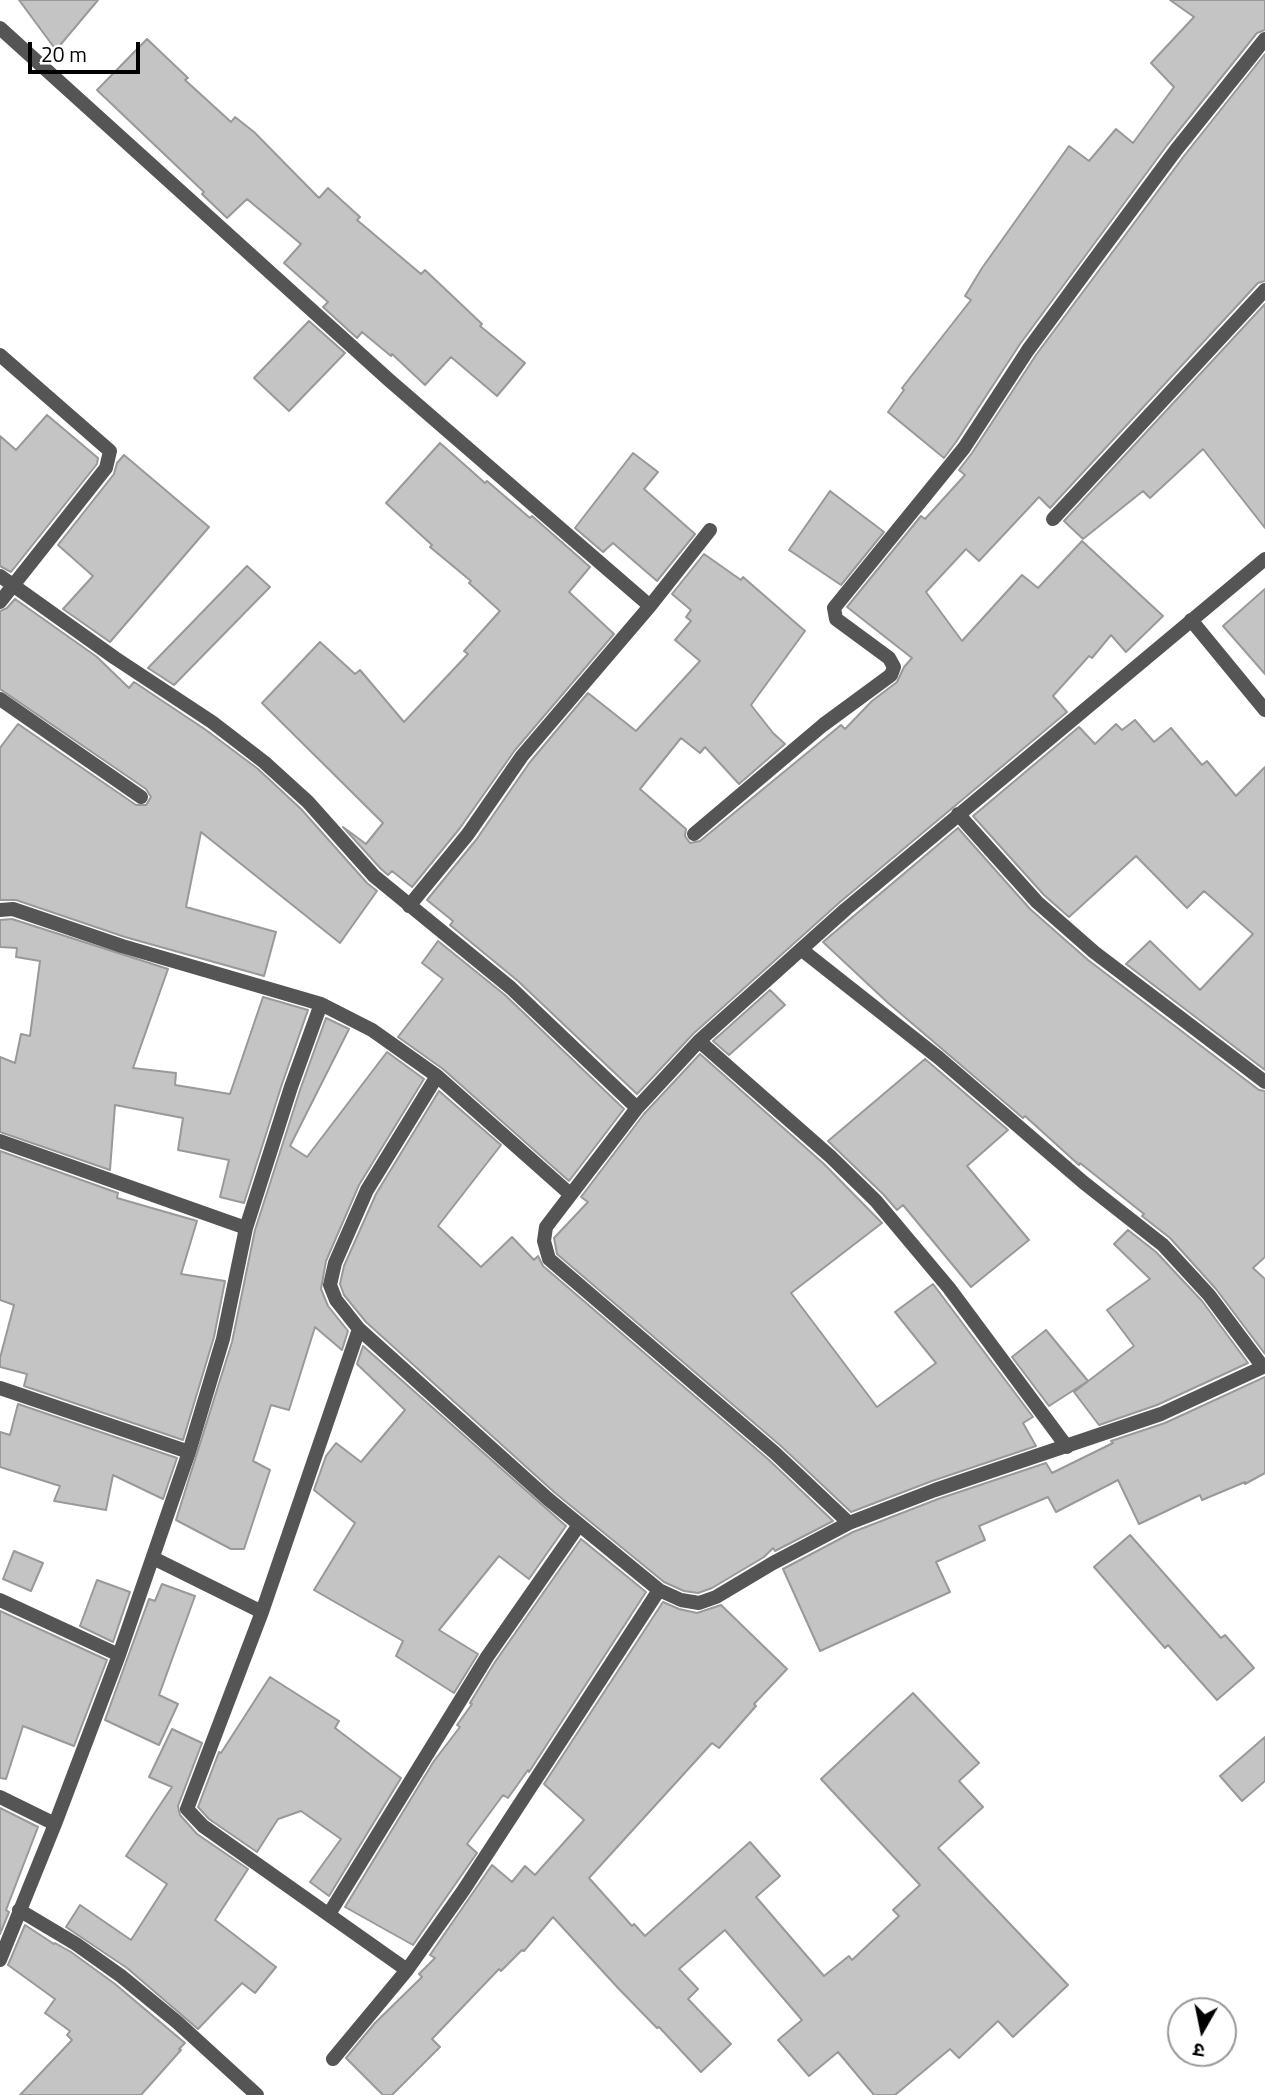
<!DOCTYPE html>
<html>
<head>
<meta charset="utf-8">
<style>
  body { margin:0 }
  #map { position:relative; width:1265px; height:2095px; overflow:hidden; background:#fff; font-family:"Titillium Web","Noto Sans Devanagari",sans-serif }
  canvas { display:block }
  .north { position:absolute; left:1167px; top:1997px; width:70px; height:70px; box-sizing:border-box; background:#fff; border:2px solid #999; border-radius:50%; rotate:189deg; font-size:19px; font-weight:700; line-height:28px; text-align:center; color:#000 }
  .north::after { content:''; display:block; margin:auto; width:24px; height:32px; background:#000; clip-path:polygon(50% 0,100% 100%,50% 72%,0 100%) }
  .scale { position:absolute; left:28px; top:42px; width:112px; height:32px; box-sizing:border-box; border:4px solid #000; border-top:0; padding-left:9px; font-size:21px; line-height:24px; white-space:nowrap; color:#000; -webkit-text-stroke:5px #fff; paint-order:stroke }
</style>
</head>
<body>
<div id="map">
<canvas width="1265" height="2095"></canvas>
<div class="north">उ</div>
<div class="scale">20 m</div>
</div>
<script>
const ctx = document.querySelector('canvas').getContext('2d');
ctx.lineJoin = 'round';
function fillPath(path, color) { ctx.fillStyle = color; ctx.fill(path, 'evenodd'); }
const toPath = rows => new Path2D(rows.map(r => 'M' + r).join(''));
function trace(path, color, width, dash) { ctx.strokeStyle = color; ctx.lineWidth = width; ctx.lineCap = dash ? 'butt' : 'round'; ctx.setLineDash(dash || []); ctx.stroke(path); }
const building = toPath([
  [19,0,98,0,56,50,19,0],
  [1170,0,1265,0,1265,30,1257,33,1168,144,1020,344,956,442,944,458,888,412,904,390,902,388,971,300,965,296,982,268,1069,146,1089,161,1116,129,1133,143,1174,87,1151,63,1194,17,1170,0],
  [147,39,188,78,185,80,231,122,235,117,254,132,319,198,328,188,360,217,357,220,421,274,425,270,482,324,480,326,525,363,497,396,451,357,425,385,392,354,391,356,362,332,357,338,323,307,328,302,284,263,301,244,247,199,227,218,202,194,204,192,97,90,147,39],
  [1265,54,1265,281,1258,283,1050,508,1039,497,979,561,966,549,926,592,962,641,1022,575,1038,588,1082,541,1163,616,1126,652,1111,635,1092,658,1089,656,1053,696,1067,712,840,902,693,1034,637,1094,518,981,450,925,453,921,427,900,476,840,530,762,588,693,636,731,700,661,675,640,691,621,686,617,691,610,672,594,704,554,741,580,743,577,805,631,751,705,773,733,785,744,739,784,705,747,700,753,681,738,640,789,686,829,685,836,690,843,700,841,841,725,845,729,872,701,897,682,904,667,912,658,847,607,921,516,925,519,965,475,959,470,972,453,1036,355,1184,156,1265,54],
  [1265,304,1265,528,1203,449,1150,498,1143,491,1083,539,1064,521,1265,304],
  [309,321,345,353,289,411,254,378,309,321],
  [47,415,98,458,97,464,11,572,0,566,0,436,16,450,47,415],
  [440,443,485,483,487,481,530,518,532,516,590,567,569,592,614,634,515,750,460,828,412,887,392,871,388,875,381,869,343,827,366,844,383,823,262,703,320,642,355,674,360,670,404,722,468,654,464,651,500,611,469,583,471,581,430,547,432,545,386,503,440,443],
  [633,453,658,472,644,489,695,534,657,581,613,543,603,552,575,528,633,453],
  [124,455,209,527,110,642,63,609,93,576,58,545,114,474,117,463,124,455],
  [830,491,884,532,841,585,789,550,830,491],
  [247,566,270,587,174,685,148,668,247,566],
  [1265,589,1265,674,1223,626,1265,589],
  [15,599,97,657,129,688,134,682,206,730,258,769,301,809,367,883,377,891,340,943,201,832,186,907,276,932,264,976,125,937,16,900,0,900,0,748,18,724,136,805,146,805,151,797,146,789,0,689,0,611,7,608,15,599],
  [1135,720,1154,742,1171,728,1202,765,1207,761,1236,796,1265,767,1265,1070,1126,964,1150,941,1200,990,1253,934,1204,891,1187,908,1136,856,1069,917,1044,895,973,816,1079,727,1095,744,1116,724,1122,730,1135,720],
  [958,828,1030,909,1088,960,1259,1090,1265,1091,1265,1257,1253,1268,1265,1279,1265,1354,1216,1289,1170,1238,1142,1216,1144,1214,1080,1163,1079,1165,1025,1116,1023,1118,887,1002,823,942,958,828],
  [12,919,168,969,133,1068,176,1073,175,1085,230,1094,263,997,308,1010,282,1084,244,1203,220,1197,229,1160,178,1150,183,1118,115,1105,110,1170,0,1132,0,1057,15,1063,21,1034,30,1036,40,961,16,957,17,948,0,947,0,920,12,919],
  [438,941,505,995,624,1109,569,1181,443,1069,398,1037,443,979,422,963,438,941],
  [770,990,785,1005,729,1055,713,1041,770,990],
  [326,1018,349,1029,290,1146,307,1157,387,1052,424,1079,359,1185,326,1261,321,1289,328,1306,348,1331,342,1350,315,1327,289,1410,271,1405,253,1461,270,1470,244,1549,231,1549,176,1520,232,1342,255,1230,300,1090,326,1018],
  [700,1054,824,1164,882,1223,791,1293,877,1407,936,1363,895,1312,933,1284,1033,1417,1023,1423,1036,1446,932,1481,851,1512,781,1446,557,1254,554,1238,588,1202,581,1197,644,1114,700,1054],
  [925,1059,1008,1130,967,1166,1029,1240,971,1287,903,1205,897,1210,883,1194,828,1141,925,1059],
  [439,1091,501,1145,438,1226,481,1267,512,1237,534,1260,538,1256,543,1266,769,1460,833,1521,775,1551,773,1548,764,1557,712,1588,698,1593,684,1591,664,1582,554,1492,366,1322,344,1295,340,1284,344,1266,376,1194,439,1091],
  [0,1151,118,1193,117,1198,197,1221,181,1274,225,1281,214,1337,183,1440,24,1386,27,1374,0,1367,0,1358,14,1305,0,1300,0,1151],
  [1128,1230,1156,1252,1202,1301,1248,1363,1157,1405,1099,1425,1074,1392,1134,1346,1107,1310,1150,1279,1114,1244,1128,1230],
  [1046,1330,1088,1381,1049,1406,1012,1357,1046,1330],
  [363,1346,566,1526,529,1579,499,1556,439,1630,478,1654,454,1693,396,1656,403,1641,314,1590,355,1523,314,1490,326,1456,336,1443,361,1462,405,1410,357,1364,363,1346],
  [1265,1377,1265,1473,1245,1484,1245,1482,1202,1500,1200,1495,1139,1524,1118,1480,1056,1512,1048,1497,979,1526,985,1540,936,1562,950,1592,820,1651,783,1569,853,1532,938,1499,1046,1463,1052,1473,1113,1443,1111,1441,1165,1423,1265,1377],
  [18,1404,177,1458,163,1499,113,1475,106,1510,54,1501,60,1486,0,1467,0,1432,10,1435,18,1404],
  [1130,1535,1221,1638,1225,1635,1254,1668,1217,1700,1168,1645,1165,1648,1094,1567,1130,1535],
  [581,1539,646,1592,529,1772,528,1770,508,1798,503,1795,467,1844,477,1853,413,1945,345,1907,434,1761,460,1727,457,1725,472,1704,470,1703,495,1662,581,1539],
  [14,1551,43,1563,31,1591,3,1579,14,1551],
  [97,1580,130,1592,113,1642,80,1626,97,1580],
  [162,1584,195,1596,159,1695,178,1704,159,1745,105,1720,149,1599,155,1601,162,1584],
  [663,1602,679,1609,697,1613,721,1605,787,1669,754,1704,756,1706,719,1748,712,1743,589,1878,632,1926,634,1924,645,1936,750,1842,780,1876,756,1897,824,1976,849,1956,852,1960,899,1916,893,1910,920,1885,821,1779,913,1693,979,1763,959,1781,983,1807,938,1848,1068,1985,1013,2037,998,2021,959,2058,950,2049,895,2095,874,2095,838,2052,809,2076,778,2040,802,2020,725,1930,679,1969,698,1989,688,1999,731,2044,701,2072,659,2027,657,2028,618,1988,553,1917,524,1951,522,1950,501,1971,499,1969,432,2039,440,2047,392,2095,383,2095,346,2058,375,2023,422,1977,419,1974,435,1958,430,1955,492,1865,512,1882,525,1866,535,1875,584,1820,544,1784,663,1602],
  [0,1611,107,1660,74,1746,23,1726,6,1779,0,1778,0,1611],
  [270,1677,339,1721,335,1728,401,1778,329,1896,310,1882,341,1839,301,1811,278,1819,257,1852,209,1819,198,1807,219,1752,221,1753,270,1677],
  [172,1729,202,1743,178,1806,180,1815,197,1834,248,1869,215,1920,276,1967,255,1993,242,1983,198,2029,127,1968,66,1927,80,1905,131,1940,167,1884,126,1856,172,1787,149,1777,172,1729],
  [1265,1737,1265,1781,1242,1801,1220,1776,1265,1737],
  [0,1808,38,1827,6,1910,9,1912,0,1934,0,1808],
  [25,1925,54,1944,55,1943,71,1952,115,1984,185,2043,179,2049,181,2050,141,2095,20,2095,72,2040,67,2035,70,2031,45,2013,55,1999,8,1965,25,1925]
]);
const street = toPath([
  [0,28,389,380,650,606],
  [0,355,110,451,106,468,0,602],
  [1053,519,1265,290],
  [0,576,115,658,212,722,264,762,308,802,374,876,511,988,637,1108],
  [1191,620,1265,710],
  [0,699,141,797],
  [958,814,1037,902,1094,952,1265,1082],
  [694,834,823,725,891,675,894,667,889,658,836,619,834,608,964,448,1028,350,1089,267,1176,150,1265,39],
  [409,906,468,834,522,756,650,606,710,530],
  [0,910,13,909,122,946,321,1004,372,1030,437,1076,570,1194],
  [802,950,939,1058,1083,1182,1163,1245,1209,1295,1263,1367],
  [699,1041,831,1157,876,1201,949,1288,1067,1447],
  [437,1076,367,1190,335,1263,330,1285,336,1300,359,1329,548,1499,659,1590,681,1600,699,1603,716,1597,773,1563,849,1523,935,1490,1161,1414,1265,1366],
  [0,1141,246,1228],
  [359,1329,262,1612,187,1809,203,1826,407,1970],
  [0,1388,189,1452],
  [849,1523,775,1453,549,1259,544,1241,546,1227,637,1108,699,1041,846,909,1265,559],
  [153,1558,262,1612],
  [0,1600,119,1655],
  [0,1797,55,1824],
  [19,1910,76,1944,121,1976,177,2022,257,2095],
  [329,1914,487,1657,579,1525],
  [0,1960,55,1824,119,1655,189,1452,223,1339,246,1228,291,1087,321,1004],
  [333,2059,407,1970,463,1891,659,1590]
]);
fillPath(building, '#c4c4c4');
trace(building, '#999', 2);
trace(street, '#555', 14);
</script>
</body>
</html>
